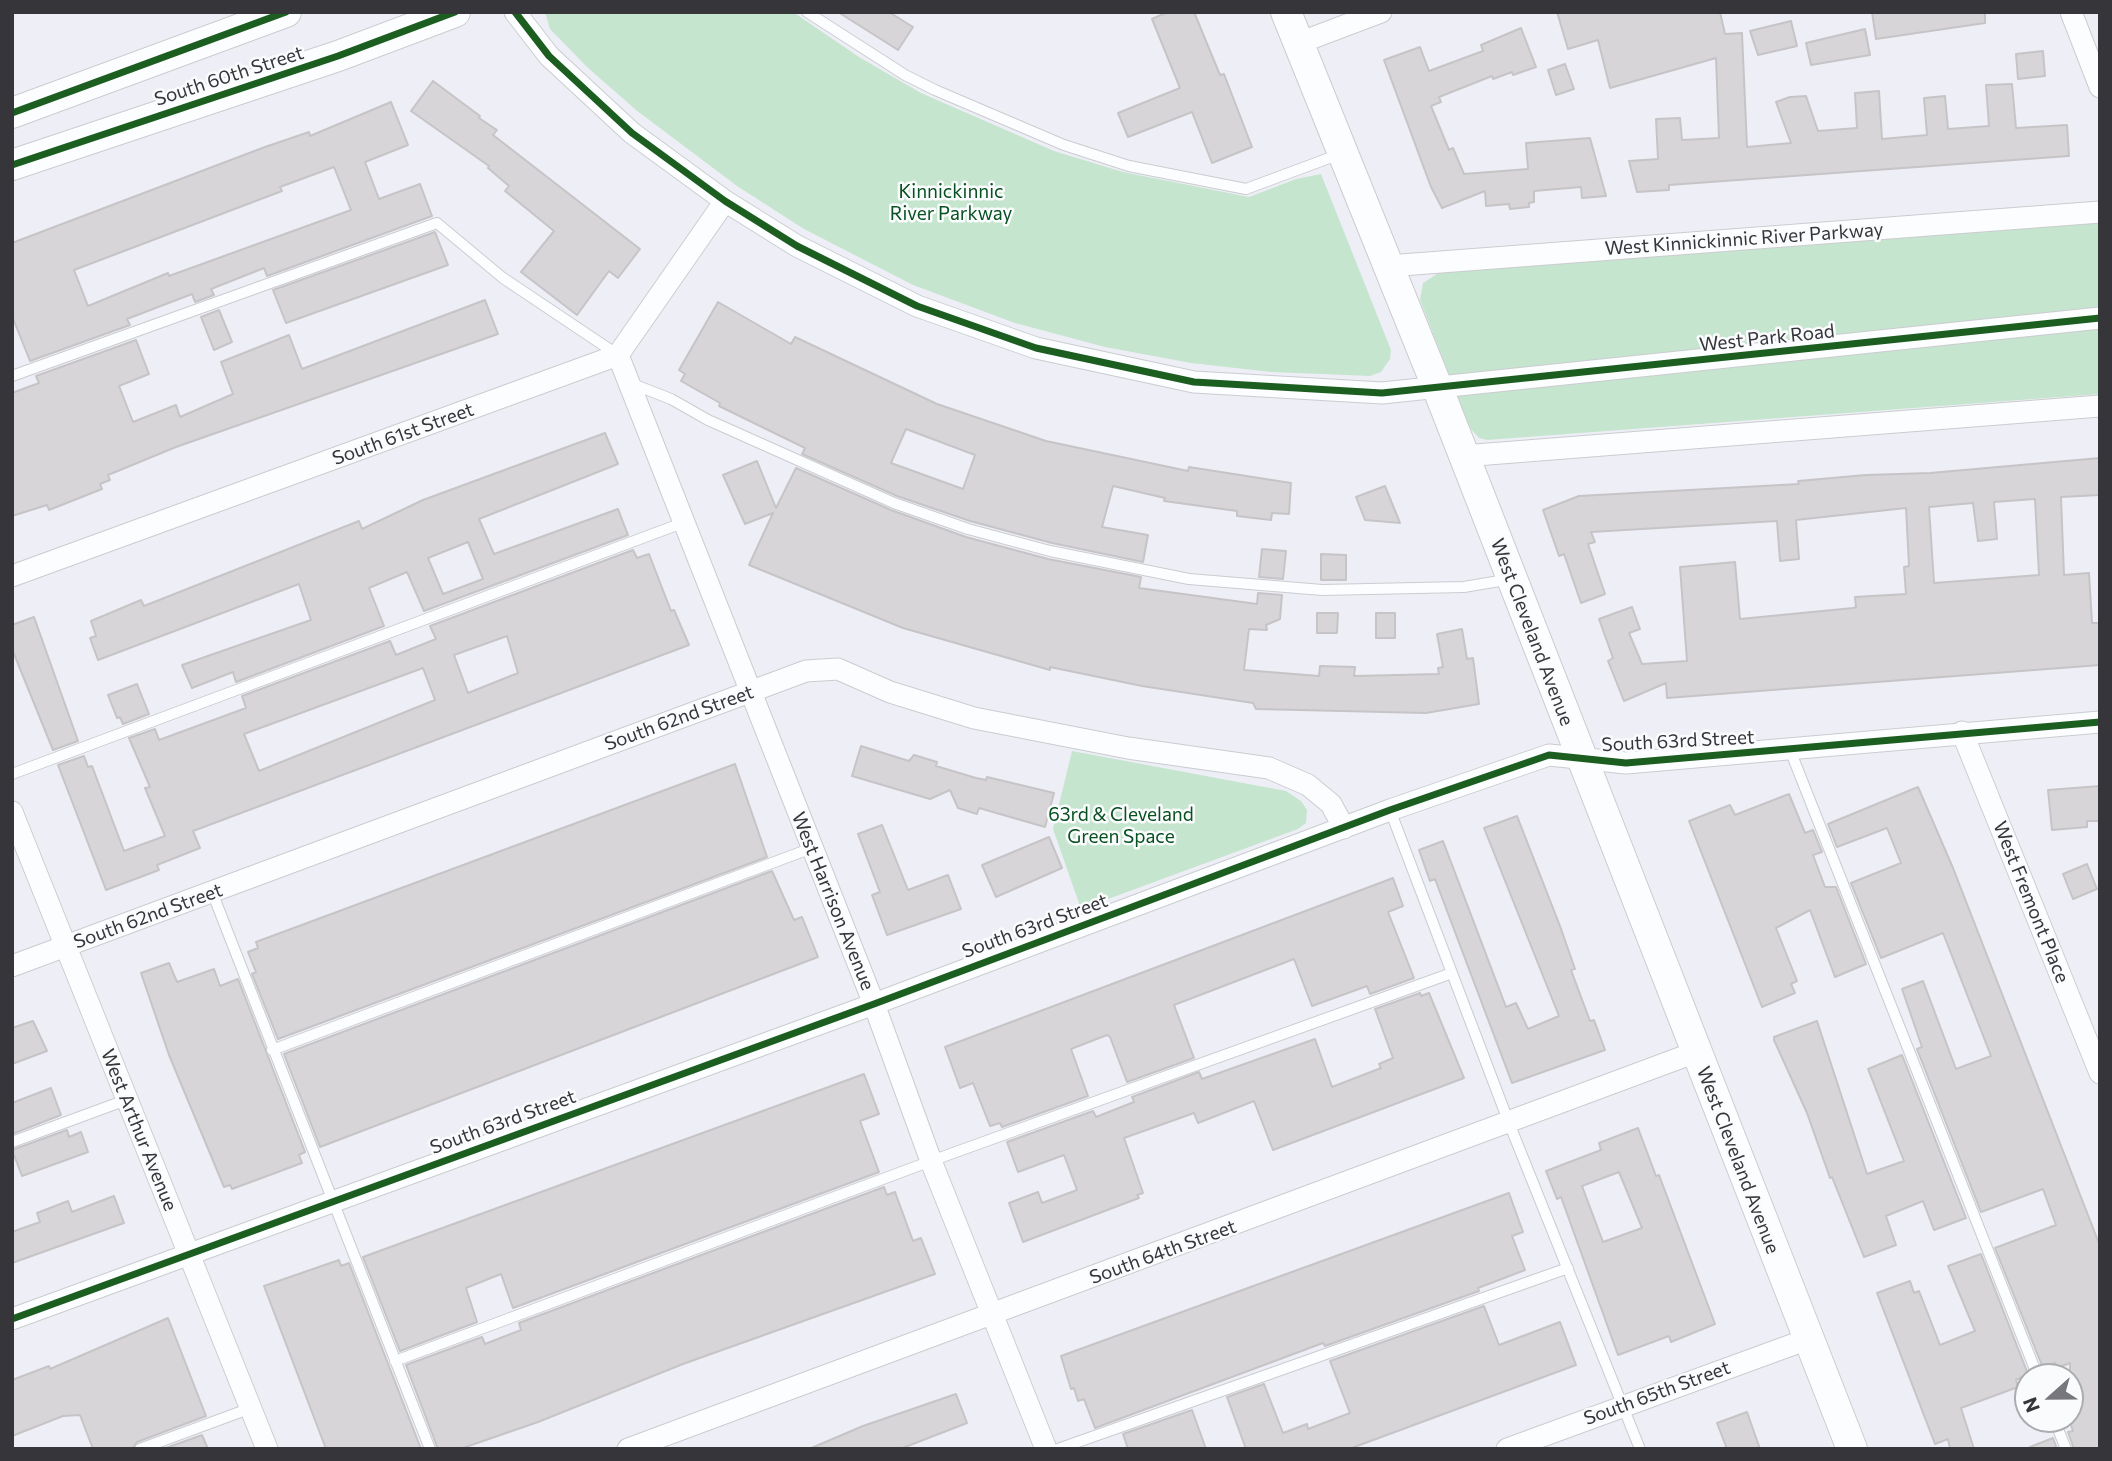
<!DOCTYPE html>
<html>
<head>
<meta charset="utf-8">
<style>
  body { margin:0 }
  #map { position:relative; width:2112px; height:1461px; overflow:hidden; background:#eeeff6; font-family:Commissioner,sans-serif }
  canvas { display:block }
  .frame { position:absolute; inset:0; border:14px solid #35353a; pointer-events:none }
  .north { position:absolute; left:2014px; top:1363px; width:70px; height:70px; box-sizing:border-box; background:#fafbfd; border:2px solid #abacaf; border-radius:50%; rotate:249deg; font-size:19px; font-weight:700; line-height:28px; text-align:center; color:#35353a }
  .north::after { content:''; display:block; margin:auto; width:24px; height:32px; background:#76767c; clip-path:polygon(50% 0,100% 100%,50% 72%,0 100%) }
</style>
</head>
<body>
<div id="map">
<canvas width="2112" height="1461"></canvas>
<div class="frame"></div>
<div class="north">N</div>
</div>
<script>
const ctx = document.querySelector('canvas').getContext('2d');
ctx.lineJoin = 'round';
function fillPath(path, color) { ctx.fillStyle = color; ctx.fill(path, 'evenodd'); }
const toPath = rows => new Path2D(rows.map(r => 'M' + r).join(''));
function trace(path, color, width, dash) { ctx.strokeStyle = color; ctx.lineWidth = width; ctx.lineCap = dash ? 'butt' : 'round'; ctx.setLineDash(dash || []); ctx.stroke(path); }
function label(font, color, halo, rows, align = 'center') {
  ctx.font = font + ' Commissioner,sans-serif'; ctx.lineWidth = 5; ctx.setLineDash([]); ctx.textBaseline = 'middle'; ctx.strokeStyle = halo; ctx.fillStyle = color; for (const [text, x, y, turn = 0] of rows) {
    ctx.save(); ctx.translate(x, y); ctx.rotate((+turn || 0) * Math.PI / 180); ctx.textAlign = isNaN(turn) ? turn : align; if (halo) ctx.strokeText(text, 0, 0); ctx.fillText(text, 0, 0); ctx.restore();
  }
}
const green = toPath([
  [545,12,793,12,859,57,921,93,1054,151,1123,172,1249,197,1296,179,1321,174,1391,350,1390,359,1381,372,1370,376,1271,372,1191,363,1105,347,1015,323,913,285,804,229,737,186,636,110,587,67,550,29],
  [2100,223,2100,394,1487,440,1479,438,1470,428,1420,300,1423,283,1440,272],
  [1072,751,1286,791,1301,801,1307,810,1306,823,1298,829,1081,909,1053,829]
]);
const building = toPath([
  [838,12,889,12,913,27,898,50,838,12],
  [1168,12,1194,12,1220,75,1224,74,1252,147,1212,163,1192,112,1128,137,1118,113,1180,88,1152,19,1168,12],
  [1557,12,1720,12,1725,34,1742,33,1747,147,1791,143,1776,102,1790,97,1806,96,1818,131,1857,128,1855,93,1879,91,1882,139,1927,135,1924,98,1945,96,1948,129,1989,126,1986,85,2012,84,2016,128,2067,125,2069,156,1669,185,1669,190,1637,192,1629,161,1658,159,1656,119,1680,118,1682,140,1719,138,1716,58,1610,88,1598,40,1568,49,1557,12],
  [1872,12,1985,12,1985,23,1876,39,1872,12],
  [1791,21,1797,46,1758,55,1750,31,1791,21],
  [1521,28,1536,67,1513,75,1512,72,1493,79,1492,76,1439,97,1441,102,1431,106,1449,150,1453,148,1464,174,1528,169,1526,143,1590,138,1606,196,1582,198,1581,187,1534,191,1534,202,1529,203,1529,207,1510,209,1509,204,1486,206,1485,191,1442,208,1431,187,1384,60,1420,47,1429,71,1483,51,1481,45,1521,28],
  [1865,29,1870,55,1811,65,1806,43,1865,29],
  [2043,51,2045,76,2018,79,2016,54,2043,51],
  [1565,64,1574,89,1556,95,1548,70,1565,64],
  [433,81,480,116,479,118,497,130,493,135,640,249,618,278,609,271,577,315,521,272,554,231,505,191,509,186,488,168,489,166,411,111,433,81],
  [391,102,408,145,365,162,379,199,420,184,432,216,267,276,264,268,211,289,214,295,195,302,192,294,127,319,130,325,30,361,12,316,12,243,265,147,309,132,310,136,391,102],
  [334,167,351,210,169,276,168,273,88,306,74,270,282,191,280,187,334,167],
  [435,232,448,265,286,323,273,290,435,232],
  [485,300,498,334,176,447,108,475,110,480,100,484,102,489,49,510,47,505,12,516,12,393,39,383,36,376,136,340,149,374,119,386,133,422,176,405,180,417,233,394,221,362,289,335,302,369,485,300],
  [718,302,791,344,795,337,937,404,1046,441,1188,471,1189,467,1291,483,1289,514,1272,513,1271,520,1237,516,1237,511,1164,501,1165,498,1113,486,1102,527,1148,535,1143,562,1052,543,970,521,897,496,802,454,805,448,719,406,720,403,681,381,685,374,679,370,718,302],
  [906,429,975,455,963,489,891,463,906,429],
  [219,310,232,342,214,350,201,317,219,310],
  [605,433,618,464,479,519,494,554,618,509,628,535,424,611,407,572,369,588,384,626,236,682,233,672,192,688,182,665,311,620,299,584,98,660,90,638,96,636,91,621,141,600,144,606,359,521,362,529,423,500,605,433],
  [468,542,483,579,443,594,428,558,468,542],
  [2100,458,2100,495,2061,497,2064,575,2089,573,2092,623,2100,623,2100,665,1667,698,1666,683,1624,701,1608,661,1613,658,1599,619,1632,607,1640,629,1629,633,1642,664,1687,661,1680,567,1735,562,1740,619,1853,608,1856,607,1855,597,1906,594,1904,567,1909,566,1906,508,1796,520,1799,559,1780,561,1777,521,1591,532,1595,542,1588,544,1605,594,1581,603,1564,554,1559,556,1543,510,1579,496,1799,484,1798,481,1866,475,1930,473,2100,458],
  [2035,499,2039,575,1934,583,1929,507,1973,503,1978,541,1997,539,1994,502,2035,499],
  [757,461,776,508,796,468,891,510,966,537,1048,559,1141,577,1139,588,1257,604,1258,593,1282,595,1280,619,1266,625,1267,630,1249,629,1244,670,1319,676,1320,666,1355,667,1354,676,1439,674,1438,668,1443,667,1437,634,1462,629,1467,659,1473,658,1479,704,1426,713,1256,709,1253,703,1142,686,1050,667,1050,670,903,628,749,565,773,513,745,524,723,475,757,461],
  [1385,486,1400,523,1365,520,1356,497,1385,486],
  [1262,549,1286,551,1283,579,1259,577,1262,549],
  [633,550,637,558,649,554,671,611,674,610,689,645,193,831,200,848,157,865,159,870,106,890,58,765,84,756,88,767,92,766,124,851,165,836,145,788,150,787,129,738,155,729,159,740,246,708,242,696,390,641,396,655,436,639,430,626,633,550],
  [507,636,518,673,468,693,454,655,507,636],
  [423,668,435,700,259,771,244,734,423,668],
  [1321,554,1346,555,1346,580,1321,580,1321,554],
  [1317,613,1338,613,1337,633,1317,633,1317,613],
  [1376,613,1395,613,1395,638,1376,638,1376,613],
  [34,617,78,741,53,750,12,649,12,625,34,617],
  [137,684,149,714,123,724,120,717,117,718,108,695,137,684],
  [861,746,909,761,914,755,937,762,936,766,976,778,986,780,987,777,1054,793,1045,827,979,808,977,814,958,808,950,790,930,799,852,776,861,746],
  [735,764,767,857,278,1039,252,974,256,972,248,952,258,948,256,942,735,764],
  [2100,786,2100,821,2087,821,2087,827,2052,830,2048,790,2100,786],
  [1918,787,1953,868,2100,1246,2100,1449,2074,1449,2068,1432,2073,1431,2070,1422,2070,1363,2057,1368,2055,1363,2043,1368,1995,1248,2056,1225,2043,1189,1981,1212,1917,1049,1922,1047,1902,989,1923,981,1956,1069,1991,1056,1943,933,1881,958,1851,883,1901,863,1887,828,1837,847,1828,824,1918,787],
  [1789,794,1805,833,1813,830,1822,852,1813,855,1825,887,1836,887,1866,964,1835,977,1810,910,1776,928,1797,981,1791,984,1795,993,1762,1007,1689,821,1730,805,1735,815,1789,794],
  [1517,816,1560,926,1575,969,1571,970,1590,1021,1594,1020,1605,1050,1512,1083,1435,879,1430,881,1419,850,1443,841,1506,1007,1516,1003,1528,1029,1559,1016,1484,828,1517,816],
  [882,825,908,890,948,875,961,909,887,935,872,895,880,892,858,834,882,825],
  [1049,837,1062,868,996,897,982,865,1049,837],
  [2087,864,2097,889,2073,899,2063,874,2087,864],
  [772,871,794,920,802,917,818,957,320,1147,284,1054,772,871],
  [1393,878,1403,906,1388,912,1414,978,1370,994,1367,986,1312,1006,1294,959,1174,1005,1194,1058,1127,1082,1110,1037,1107,1035,1071,1049,1088,1096,1002,1127,1000,1123,990,1126,973,1083,960,1088,945,1047,1393,878],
  [169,963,177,982,214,969,220,986,238,979,305,1152,299,1155,302,1163,232,1189,230,1185,224,1187,169,1055,141,973,169,963],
  [1420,993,1421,996,1429,993,1464,1078,1273,1150,1254,1101,1198,1123,1194,1113,1124,1138,1143,1193,1137,1195,1139,1198,1023,1242,1009,1203,1038,1192,1042,1203,1077,1190,1064,1155,1018,1172,1007,1142,1093,1111,1096,1117,1134,1102,1132,1097,1199,1072,1202,1079,1315,1039,1332,1087,1381,1068,1379,1064,1393,1058,1375,1009,1420,993],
  [33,1021,47,1051,12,1064,12,1028,33,1021],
  [1817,1021,1867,1174,1904,1161,1868,1069,1902,1055,1966,1218,1934,1230,1923,1201,1886,1216,1896,1245,1864,1257,1832,1177,1830,1178,1807,1113,1774,1040,1774,1037,1817,1021],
  [864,1074,879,1114,860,1121,879,1172,513,1308,501,1274,466,1288,477,1322,400,1351,363,1257,864,1074],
  [51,1088,61,1115,12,1134,12,1103,51,1088],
  [1638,1128,1656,1176,1659,1175,1715,1324,1671,1342,1669,1336,1618,1355,1561,1197,1557,1199,1546,1171,1601,1150,1599,1143,1638,1128],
  [1619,1172,1642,1228,1603,1242,1582,1186,1619,1172],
  [67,1130,69,1137,81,1132,88,1152,22,1176,12,1150,67,1130],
  [884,1187,887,1195,895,1192,913,1241,921,1238,935,1274,683,1364,538,1422,460,1449,438,1449,406,1365,482,1337,485,1344,521,1330,519,1323,884,1187],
  [1509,1193,1523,1232,1512,1236,1525,1270,1478,1288,1479,1291,1325,1346,1323,1343,1095,1428,1084,1399,1078,1401,1074,1388,1071,1389,1061,1356,1509,1193],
  [114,1196,124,1223,12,1263,12,1232,40,1222,37,1213,68,1201,72,1212,114,1196],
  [1981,1254,2028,1374,2016,1380,2018,1387,1961,1408,1974,1449,1950,1449,1948,1439,1935,1444,1877,1293,1910,1281,1914,1293,1919,1291,1940,1345,1975,1331,1948,1266,1981,1254],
  [339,1260,341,1266,349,1263,421,1449,326,1449,264,1286,339,1260],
  [1484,1306,1499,1345,1560,1322,1576,1365,1349,1449,1246,1449,1227,1397,1264,1384,1283,1433,1307,1424,1308,1429,1350,1413,1330,1361,1484,1306],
  [168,1318,206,1416,137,1442,132,1449,93,1449,80,1415,63,1416,12,1436,12,1380,49,1366,50,1369,168,1318],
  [956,1394,967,1423,900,1449,809,1449,863,1426,956,1394],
  [1192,1410,1206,1449,1128,1449,1123,1434,1192,1410],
  [1747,1412,1760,1449,1727,1449,1717,1423,1747,1412],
  [202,1435,208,1449,163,1449,202,1435],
  [2053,1438,2057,1449,2030,1449,2030,1447,2053,1438]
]);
const lane = toPath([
  [807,12,905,75,935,90,1064,145,1129,166,1246,189,1340,154],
  [12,376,437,223,503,278,618,355],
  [630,383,671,399,708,420,894,503,968,529,1050,551,1189,579,1322,590,1464,587,1511,579],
  [1790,750,2038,1377],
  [12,774,685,522],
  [1390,810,1509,1123,1640,1449],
  [212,892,430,1449],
  [272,1050,812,848],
  [12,1142,126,1100],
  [395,1361,931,1161,1452,973],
  [2054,1419,2066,1449],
  [140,1449,251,1408],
  [1058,1449,1568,1268]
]);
const street = toPath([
  [515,12,549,56,632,133,725,201,797,246,917,306,1036,348,1194,382,1382,393,2100,318],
  [2071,12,2100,87],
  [1299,43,1381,12],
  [1388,266,2100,212],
  [618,355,874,1004,931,1161,1046,1449],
  [1463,456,2100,406],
  [12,576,618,355,725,201],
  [1962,732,2100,1073],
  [12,812,267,1449],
  [12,966,806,671,838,669,890,692,974,718,1128,748,1269,768,1308,785,1331,804,1344,828],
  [12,1319,874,1004,1390,810,1549,755,1626,763,2100,722],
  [628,1449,1696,1052],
  [1507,1449,1808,1339]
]);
const secondary = toPath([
  [1286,12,1438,389,1852,1449],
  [12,113,286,12],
  [12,165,338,56,455,12]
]);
const cycleway = toPath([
  [515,12,549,56,632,133,725,201,797,246,917,306,1036,348,1194,382,1382,393,2100,318],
  [12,113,286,12],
  [12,165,338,56,455,12],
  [12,1319,874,1004,1390,810,1549,755,1626,763,2100,722]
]);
const streetNames = [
  ["South 60th Street",229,76,-18],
  ["West Kinnickinnic River Parkway",1744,239,-4],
  ["West Park Road",1767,338,-6],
  ["South 61st Street",403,434,-20],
  ["West Cleveland Avenue",1532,632,69],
  ["South 62nd Street",679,718,-20],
  ["South 63rd Street",1678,741,-3],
  ["West Harrison Avenue",833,901,68],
  ["West Fremont Place",2031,902,68],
  ["South 62nd Street",148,916,-20],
  ["South 63rd Street",1035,926,-20],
  ["South 63rd Street",503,1122,-20],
  ["West Arthur Avenue",139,1130,68],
  ["West Cleveland Avenue",1738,1160,69],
  ["South 64th Street",1163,1252,-20],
  ["South 65th Street",1657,1393,-20]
];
const parkNames = [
  ["Kinnickinnic",951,192],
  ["River Parkway",951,214],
  ["63rd & Cleveland",1121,815],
  ["Green Space",1121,837]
];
fillPath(green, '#c6e5ce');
fillPath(building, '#d7d5d7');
trace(building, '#c6c4c6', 2);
trace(lane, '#cbccd1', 12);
trace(street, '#cbccd1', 23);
trace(secondary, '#cbccd1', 32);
trace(lane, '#fcfdfe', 10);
trace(street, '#fcfdfe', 21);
trace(secondary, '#fcfdfe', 30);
trace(cycleway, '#1b5e20', 7);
label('19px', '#35353a', '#fafbfd', streetNames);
label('19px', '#07501f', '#fafbfd', parkNames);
</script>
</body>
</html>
